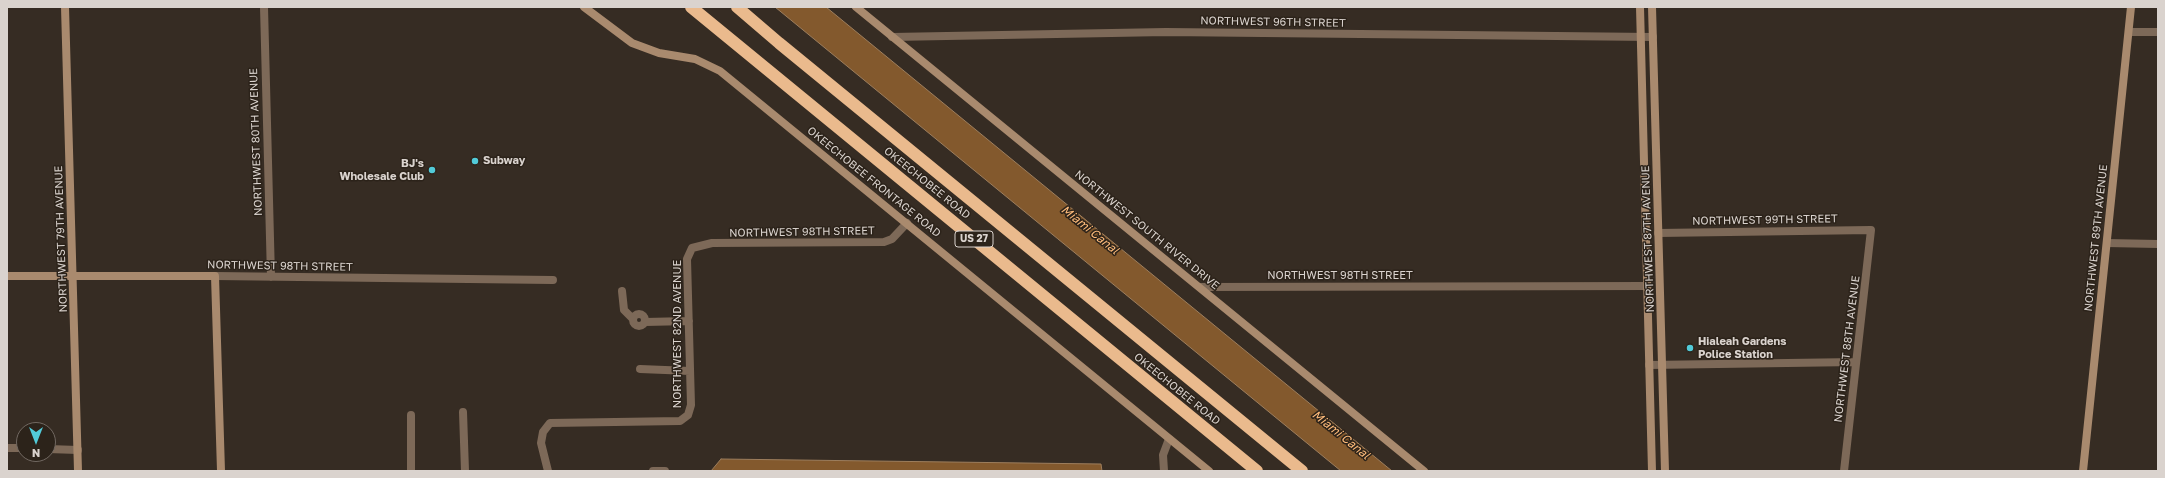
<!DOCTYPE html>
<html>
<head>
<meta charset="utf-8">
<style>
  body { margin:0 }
  #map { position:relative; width:2165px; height:478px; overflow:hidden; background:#362c23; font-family:"Golos Text",sans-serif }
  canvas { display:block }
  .frame { position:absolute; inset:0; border:8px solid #dad3ce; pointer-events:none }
  .north { position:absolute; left:16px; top:422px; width:40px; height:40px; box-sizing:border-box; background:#2c231a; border:1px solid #726962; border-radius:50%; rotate:180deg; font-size:11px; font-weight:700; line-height:16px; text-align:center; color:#dad3ce }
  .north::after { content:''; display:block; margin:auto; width:14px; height:18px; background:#52cbd9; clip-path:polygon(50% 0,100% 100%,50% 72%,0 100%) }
</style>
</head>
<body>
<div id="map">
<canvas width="2165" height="478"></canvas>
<div class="frame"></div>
<div class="north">N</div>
</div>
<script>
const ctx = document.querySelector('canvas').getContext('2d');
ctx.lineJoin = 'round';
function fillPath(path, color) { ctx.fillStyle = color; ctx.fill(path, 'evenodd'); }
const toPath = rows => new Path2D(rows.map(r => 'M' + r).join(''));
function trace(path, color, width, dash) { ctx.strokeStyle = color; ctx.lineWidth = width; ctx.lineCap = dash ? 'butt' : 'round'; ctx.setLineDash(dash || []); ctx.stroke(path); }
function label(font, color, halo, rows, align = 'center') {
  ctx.font = font + ' "Golos Text",sans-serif'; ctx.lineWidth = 3; ctx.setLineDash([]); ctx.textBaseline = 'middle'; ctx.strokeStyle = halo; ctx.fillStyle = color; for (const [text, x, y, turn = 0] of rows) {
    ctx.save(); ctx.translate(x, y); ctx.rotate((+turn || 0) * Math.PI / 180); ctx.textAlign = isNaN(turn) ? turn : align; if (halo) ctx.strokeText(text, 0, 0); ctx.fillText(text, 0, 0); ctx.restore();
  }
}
const water = toPath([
  [775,7,826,7,1392,471,1341,471,775,7],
  [721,459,1101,464,1102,471,711,471,721,459]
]);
const street = toPath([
  [264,7,271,277],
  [2129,32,2158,32],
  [892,37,1166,32,1653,37],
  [1658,233,1871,230,1844,471],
  [2107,243,2158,244],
  [215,276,553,280],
  [1201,287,1647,286],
  [622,291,624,310,633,319],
  '633 320a6 6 0 1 1 12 0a6 6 0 1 1-12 0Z',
  [645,322,689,321],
  [1649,365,1856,362],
  [640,369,690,371],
  [463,412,465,471],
  [411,415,411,471],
  [7,448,24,448],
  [48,449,78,450],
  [548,471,541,443,543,432,550,423,680,421,688,415,691,405,687,259,692,248,712,243,884,242,892,239,907,223],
  [653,471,665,471],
  [1164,471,1163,455,1169,439]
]);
const secondary = toPath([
  [65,7,78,471],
  [584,7,632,43,659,53,695,59,720,71,1209,471],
  [856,7,1424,471],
  [1640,7,1652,471],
  [1652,7,1665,471],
  [7,276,215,276,221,471],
  [2083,471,2131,7]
]);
const highway = toPath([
  [691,7,1257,471],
  [737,7,779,43,1302,471]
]);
const markers = [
  [475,161,4,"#52cbd9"],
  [432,170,4,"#52cbd9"],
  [1690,348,4,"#52cbd9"]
];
const shields = [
  [974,239,38]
];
const shieldNames = [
  ["US 27",974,239]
];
const streetNames = [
  ["NORTHWEST 96TH STREET",1273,22,1],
  ["NORTHWEST 80TH AVENUE",256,142,-92],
  ["OKEECHOBEE FRONTAGE ROAD",874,182,39],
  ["OKEECHOBEE ROAD",927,183,39],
  ["NORTHWEST 99TH STREET",1765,220,-1],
  ["NORTHWEST SOUTH RIVER DRIVE",1147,230,39],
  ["NORTHWEST 98TH STREET",802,232,-1],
  ["NORTHWEST 89TH AVENUE",2096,238,-84],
  ["NORTHWEST 79TH AVENUE",61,239,-92],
  ["NORTHWEST 87TH AVENUE",1648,239,-92],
  ["NORTHWEST 98TH STREET",280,266,1],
  ["NORTHWEST 98TH STREET",1340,276],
  ["NORTHWEST 82ND AVENUE",678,334,-90],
  ["NORTHWEST 88TH AVENUE",1847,349,-83],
  ["OKEECHOBEE ROAD",1177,389,39]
];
const poiNames = [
  ["Subway",483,161],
  ["BJ's",424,164,"right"],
  ["Wholesale Club",424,177,"right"],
  ["Hialeah Gardens",1698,342],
  ["Police Station",1698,355]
];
const waterNames = [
  ["Miami Canal",1090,230,39],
  ["Miami Canal",1341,435,39]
];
fillPath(water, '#83592d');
trace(water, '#9d7e5d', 1);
trace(street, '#7d6958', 8);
trace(secondary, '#a98a6e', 8);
trace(highway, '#eaba8d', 12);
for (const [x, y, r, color] of markers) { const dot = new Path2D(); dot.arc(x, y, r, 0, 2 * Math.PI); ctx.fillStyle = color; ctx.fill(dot); trace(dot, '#2c231a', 1.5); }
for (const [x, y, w] of shields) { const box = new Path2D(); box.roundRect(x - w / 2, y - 8, w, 16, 3); ctx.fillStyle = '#2c231a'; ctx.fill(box); trace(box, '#dad3ce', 1); }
label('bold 10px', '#dad3ce', null, shieldNames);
label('11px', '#dad3ce', '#2c231a', streetNames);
label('bold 11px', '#dad3ce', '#2c231a', poiNames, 'left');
label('italic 12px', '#fdbb7b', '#2c231a', waterNames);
</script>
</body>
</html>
